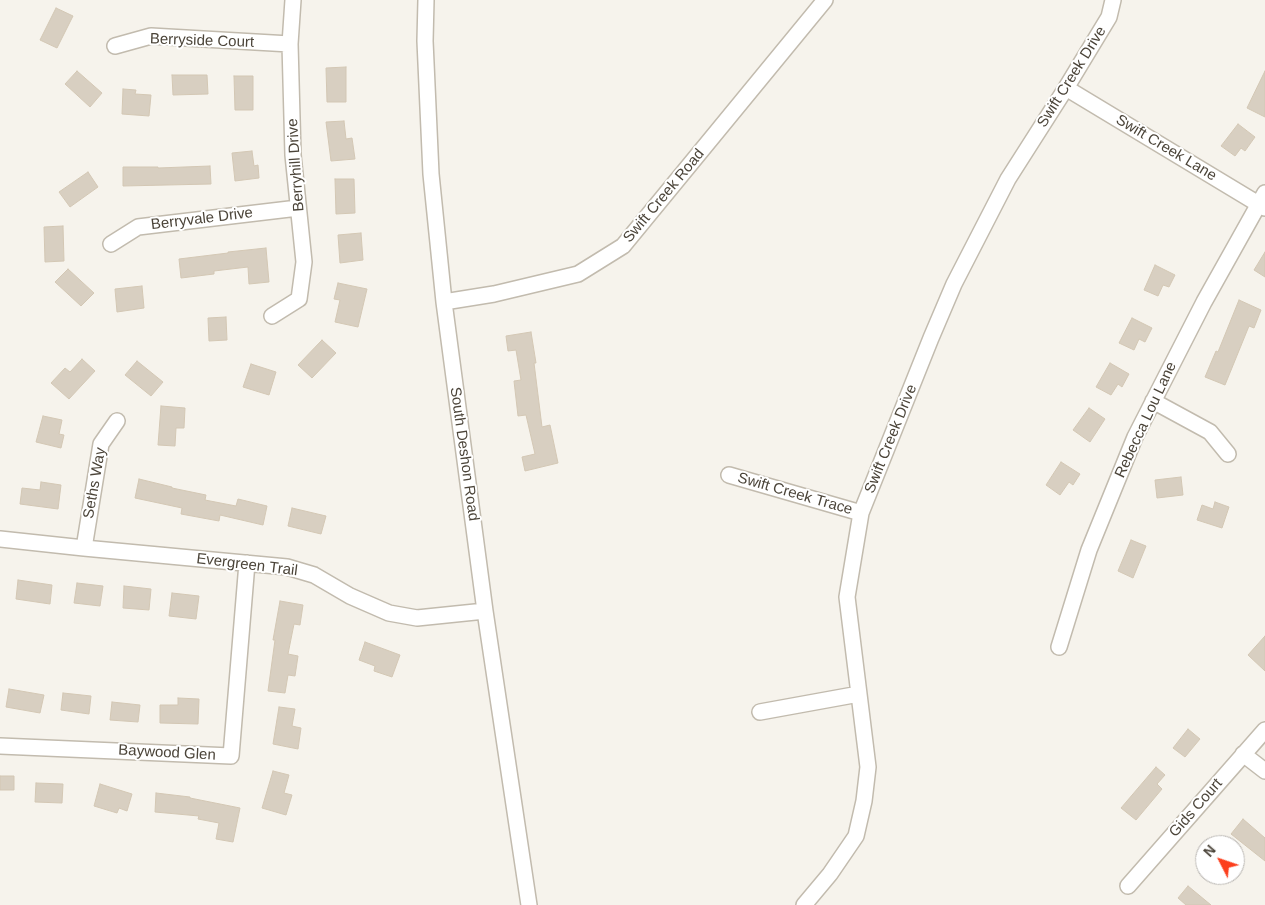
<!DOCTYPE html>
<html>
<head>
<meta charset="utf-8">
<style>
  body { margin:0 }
  #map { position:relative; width:1265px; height:905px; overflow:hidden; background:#f6f3ec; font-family:Arial,sans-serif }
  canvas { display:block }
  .north { position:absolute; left:1195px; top:835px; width:50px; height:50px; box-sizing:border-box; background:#fff; border:1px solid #b7b4b0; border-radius:50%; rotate:311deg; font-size:14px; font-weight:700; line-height:20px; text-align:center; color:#4b4439 }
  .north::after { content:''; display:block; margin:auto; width:18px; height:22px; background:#fc3f1d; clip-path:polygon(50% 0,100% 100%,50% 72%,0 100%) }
</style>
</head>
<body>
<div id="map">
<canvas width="1265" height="905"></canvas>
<div class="north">N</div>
</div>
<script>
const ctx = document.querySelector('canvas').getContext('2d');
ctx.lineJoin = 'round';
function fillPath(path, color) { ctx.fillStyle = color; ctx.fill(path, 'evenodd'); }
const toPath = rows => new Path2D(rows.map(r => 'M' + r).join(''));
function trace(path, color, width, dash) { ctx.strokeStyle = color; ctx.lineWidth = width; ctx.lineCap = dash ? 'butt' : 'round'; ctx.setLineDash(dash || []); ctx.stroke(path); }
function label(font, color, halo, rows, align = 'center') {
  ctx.font = font + ' Arial,sans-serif'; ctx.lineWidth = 4; ctx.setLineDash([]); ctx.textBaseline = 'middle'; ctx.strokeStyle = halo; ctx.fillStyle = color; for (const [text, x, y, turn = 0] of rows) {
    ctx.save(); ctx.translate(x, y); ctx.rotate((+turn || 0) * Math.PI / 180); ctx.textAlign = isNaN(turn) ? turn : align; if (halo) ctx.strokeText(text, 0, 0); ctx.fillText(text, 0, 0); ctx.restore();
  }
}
const building = toPath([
  [56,8,73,16,57,48,40,40,56,8],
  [346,67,346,102,327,102,326,68,346,67],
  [77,71,102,93,90,107,65,84,77,71],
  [1265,71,1265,117,1247,108,1265,71],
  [172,75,207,75,208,94,173,95,172,75],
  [234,76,253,76,253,110,235,110,234,76],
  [123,89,136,90,135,94,151,95,149,116,122,114,123,89],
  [344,121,346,139,352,138,355,159,331,161,326,122,344,121],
  [1238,124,1255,137,1245,151,1241,148,1235,156,1221,146,1238,124],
  [252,151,254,166,258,165,259,178,235,181,232,153,252,151],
  [210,166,211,184,123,186,123,167,158,167,158,168,210,166],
  [88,172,98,187,70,207,59,192,88,172],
  [335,179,354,179,355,213,336,214,335,179],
  [63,226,64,261,45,262,44,227,63,226],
  [361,233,363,260,340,263,338,235,361,233],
  [266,248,269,282,249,284,248,267,214,271,214,274,181,278,179,259,228,253,228,252,266,248],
  [1265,252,1265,277,1254,270,1265,252],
  [1155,265,1175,275,1169,287,1163,285,1158,296,1144,290,1155,265],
  [68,269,94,293,81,306,55,282,68,269],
  [338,283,367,289,358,327,335,322,340,300,334,299,338,283],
  [142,286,144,308,117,312,115,289,142,286],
  [1239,300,1261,310,1254,328,1249,326,1225,385,1205,377,1216,351,1218,352,1239,300],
  [226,317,227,340,209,341,208,318,226,317],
  [1132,318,1152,328,1145,342,1139,339,1134,350,1119,343,1132,318],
  [531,332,536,363,534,363,542,427,550,425,558,463,525,471,522,457,535,454,526,415,518,416,514,381,521,380,516,350,508,351,506,336,531,332],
  [322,340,336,353,312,378,298,365,322,340],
  [82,359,95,371,69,399,51,383,65,368,70,372,82,359],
  [137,361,163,382,151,396,125,375,137,361],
  [1110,363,1129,374,1122,387,1118,384,1111,395,1096,387,1110,363],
  [251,364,276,372,269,395,243,387,251,364],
  [161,406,185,408,184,428,176,428,175,446,158,445,161,406],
  [1089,408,1105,419,1090,442,1073,430,1089,408],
  [43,416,62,420,59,434,64,435,61,448,36,442,43,416],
  [1061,462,1080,474,1073,485,1069,482,1060,495,1046,485,1061,462],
  [1181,477,1183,495,1157,498,1155,480,1181,477],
  [139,479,172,487,172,488,206,495,205,500,236,506,238,499,267,506,263,525,220,515,219,521,181,514,182,508,135,498,139,479],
  [41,482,61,485,58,509,20,504,22,488,40,490,41,482],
  [1215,502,1229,507,1222,528,1197,520,1202,505,1213,509,1215,502],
  [292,508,326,516,321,534,288,526,292,508],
  [1131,540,1146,546,1133,578,1118,571,1131,540],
  [18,580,52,585,50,604,16,599,18,580],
  [77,583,103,586,100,606,74,603,77,583],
  [124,586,151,589,149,610,123,608,124,586],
  [172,593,199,596,196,619,169,616,172,593],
  [280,601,303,605,300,625,294,624,288,654,298,656,295,676,288,675,285,693,268,691,275,640,273,640,280,601],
  [1265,636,1265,671,1248,655,1265,636],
  [365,642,400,655,392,677,374,671,375,666,359,660,365,642],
  [9,689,44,695,40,713,6,707,9,689],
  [63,693,91,696,89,714,61,710,63,693],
  [178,698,199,699,198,724,160,723,160,705,178,705,178,698],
  [112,702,140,705,138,722,110,720,112,702],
  [279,707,295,709,292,726,301,728,298,749,273,744,279,707],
  [1188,729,1200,739,1185,757,1173,748,1188,729],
  [1156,767,1165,775,1157,784,1162,789,1136,820,1121,808,1156,767],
  [273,771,289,775,284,793,292,795,286,815,262,808,273,771],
  [0,776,14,776,14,790,0,790,0,776],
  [36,783,63,784,62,803,35,802,36,783],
  [100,784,132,794,127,811,119,808,117,813,94,806,100,784],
  [156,793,190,797,190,798,240,808,233,842,216,839,219,823,198,819,199,816,155,812,156,793],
  [1243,819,1265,838,1265,861,1231,834,1243,819],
  [1188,886,1211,905,1186,905,1178,898,1188,886]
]);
const minor = toPath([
  [426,0,425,41,431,174,444,302,485,611,529,905],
  [115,46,151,36,290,44],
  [1066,88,1265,208],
  [111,244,138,227,298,208],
  [444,302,494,294,578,274,623,246,825,0],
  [272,316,299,299,304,262,293,155,290,44,293,0],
  [1153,401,1210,432,1228,454],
  [729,475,861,513],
  [0,539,84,548,287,567,314,575,350,596,389,613,417,618,485,611],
  [84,548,101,444,117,421],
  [1059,647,1089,550,1135,437,1204,302,1265,193],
  [760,712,859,694],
  [0,746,231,756,247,563],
  [1243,754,1265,771],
  [1128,886,1265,730],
  [804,905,830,874,856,836,864,801,868,767,847,597,861,513,931,338,954,284,1008,179,1066,88,1109,17,1113,0]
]);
const streetNames = [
  ["Berryside Court",202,41,2],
  ["Swift Creek Drive",1072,77,-58],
  ["Swift Creek Lane",1166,148,31],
  ["Berryhill Drive",296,165,-94],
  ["Swift Creek Road",664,196,-50],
  ["Berryvale Drive",202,219,-7],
  ["Rebecca Lou Lane",1146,420,-65],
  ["Swift Creek Drive",891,439,-68],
  ["South Deshon Road",464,454,82],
  ["Seths Way",95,483,-80],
  ["Swift Creek Trace",795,494,16],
  ["Evergreen Trail",247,565,7],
  ["Baywood Glen",167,753,3],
  ["Gids Court",1196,808,-49]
];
fillPath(building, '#d8cfc1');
trace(building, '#d3c7b4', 1);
trace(minor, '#c2bbae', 18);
trace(minor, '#fff', 15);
label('15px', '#4b4439', '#fff', streetNames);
</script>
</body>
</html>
